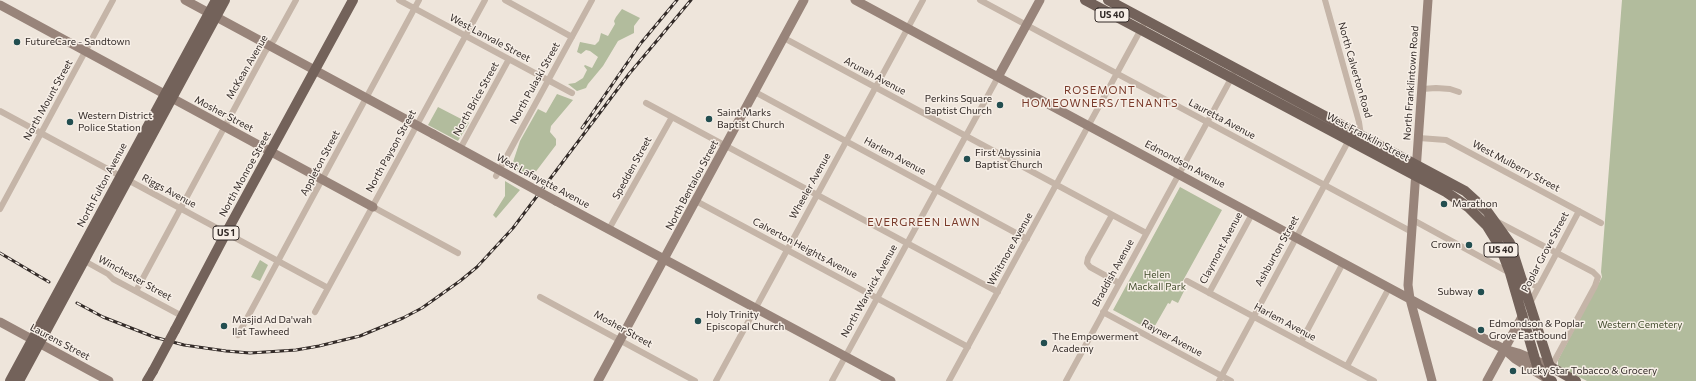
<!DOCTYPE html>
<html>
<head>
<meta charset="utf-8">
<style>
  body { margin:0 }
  canvas { display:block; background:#eee5db }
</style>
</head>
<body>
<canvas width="1696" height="381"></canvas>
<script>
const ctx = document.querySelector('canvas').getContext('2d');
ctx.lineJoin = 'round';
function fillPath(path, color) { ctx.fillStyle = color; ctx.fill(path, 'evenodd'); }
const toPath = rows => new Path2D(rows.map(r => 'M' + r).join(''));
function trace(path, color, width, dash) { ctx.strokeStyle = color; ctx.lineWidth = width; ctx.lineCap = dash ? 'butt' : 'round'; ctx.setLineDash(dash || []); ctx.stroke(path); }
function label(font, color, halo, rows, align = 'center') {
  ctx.font = font + ' Commissioner,sans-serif'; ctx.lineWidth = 3; ctx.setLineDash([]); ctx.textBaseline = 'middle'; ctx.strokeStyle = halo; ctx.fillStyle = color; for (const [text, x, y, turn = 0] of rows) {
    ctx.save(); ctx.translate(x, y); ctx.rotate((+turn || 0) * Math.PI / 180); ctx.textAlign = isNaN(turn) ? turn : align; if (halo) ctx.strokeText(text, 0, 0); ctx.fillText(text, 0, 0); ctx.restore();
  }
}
const green = toPath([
  [1622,0,1696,0,1696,381,1587,381,1558,366,1558,360,1602,277,1601,272],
  [622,9,640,18,634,26,634,33,618,41,603,66,588,84,586,88,577,91,573,88,568,84,575,83,583,78,587,70,584,66,585,65,592,68,598,57,590,51,586,50,581,54,577,52,580,42,595,45,599,41,601,33,608,36,615,24,614,21,616,17],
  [557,94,573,100,551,126,550,132,556,139,556,145,531,178,519,173,511,168,520,141,538,109,546,113],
  [438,107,469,123,458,141,428,125],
  [505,181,520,190,496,218,493,215,505,196],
  [1180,187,1222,210,1180,286,1185,289,1178,303,1172,300,1170,304,1168,303,1152,331,1113,310],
  [260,260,268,265,260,281,251,277]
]);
const street = toPath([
  [399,0,572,93],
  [505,0,572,37],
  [980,0,1412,232],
  [1325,0,1359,122,1361,136],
  [784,38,1146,233],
  [1422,89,1436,88,1450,89,1459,92],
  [755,92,1027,239],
  [646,103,998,292],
  [0,111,328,288],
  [1419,138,1446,140,1601,223],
  [462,150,460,149,509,59],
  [496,176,592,0],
  [696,201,968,347],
  [373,207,458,253],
  [0,209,113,0],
  [1112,215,1088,258,1087,263,1090,267,1119,283],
  [1413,220,1510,273],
  [1496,221,1593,272,1598,277,1595,286,1551,367],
  [609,229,672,117],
  [81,259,108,274,113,279,182,316],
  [1522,279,1538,287],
  [1187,281,1374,381],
  [136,291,265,52,274,40,296,0],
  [1209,293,1252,214],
  [540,297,695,381],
  [1530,303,1579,211],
  [315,312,485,0],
  [1103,312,1231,381],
  [238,335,419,0],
  [1301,342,1343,263],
  [1347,366,1389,288],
  [716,381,923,0],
  [832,381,998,77],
  [949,381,1146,20],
  [1066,381,1233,75],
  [1219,381,1350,138]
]);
const secondary = toPath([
  [185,0,433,134],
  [855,0,1434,312,1504,349,1518,353,1551,367],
  [1428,0,1408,285,1410,299,1432,381],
  [0,5,373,207],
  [998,77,1040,0],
  [556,201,891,381],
  [0,322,109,381],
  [1505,350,1515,359,1544,377],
  [598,381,804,0],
  [1487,381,1523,315]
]);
const primary = toPath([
  [1085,0,1446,192,1468,207,1487,226,1500,247,1510,273,1537,366,1548,379,1552,381],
  [1108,0,1465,191,1487,211,1510,243,1549,364,1551,367,1576,381],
  [175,330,226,233,353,0],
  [10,381,216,0],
  [19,381,225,0],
  [147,381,153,371]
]);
const rail = toPath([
  [582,128,641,43,677,0],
  [0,253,49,282],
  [77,303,103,317,154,337,184,345,226,351,250,353,296,350,319,346,360,336,403,318,422,308,460,281,477,267,513,228,629,74,691,0]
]);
const secondaryBridge = toPath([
  [433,134,556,201]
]);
const primaryBridge = toPath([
  [153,371,175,330]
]);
const markers = [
  [17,42,4,"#224e50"],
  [1000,105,4,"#224e50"],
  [709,119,4,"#224e50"],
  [70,122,4,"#224e50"],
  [967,159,4,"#224e50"],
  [1444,204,4,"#224e50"],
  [1469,245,4,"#224e50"],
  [1481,292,4,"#224e50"],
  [698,321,4,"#224e50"],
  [224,326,4,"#224e50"],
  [1481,330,4,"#224e50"],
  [1044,343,4,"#224e50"],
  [1513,371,4,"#224e50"]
];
const shields = [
  [1112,15,34],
  [226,233,26],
  [1501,250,34]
];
const shieldNames = [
  ["US 40",1112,15],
  ["US 1",226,233],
  ["US 40",1501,250]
];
const streetNames = [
  ["West Lanvale Street",490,38,28],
  ["McKean Avenue",247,67,-60],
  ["North Calverton Road",1355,70,74],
  ["Arunah Avenue",875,76,28],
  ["North Pulaski Street",535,83,-61],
  ["North Franklintown Road",1411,83,-86],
  ["North Brice Street",476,99,-61],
  ["North Mount Street",48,100,-61],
  ["Mosher Street",224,114,28],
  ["Lauretta Avenue",1222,119,28],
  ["West Franklin Street",1368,137,28],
  ["North Payson Street",391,151,-61],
  ["Harlem Avenue",895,156,28],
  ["Appleton Street",320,163,-62],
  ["Edmondson Avenue",1185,164,28],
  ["West Mulberry Street",1516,166,28],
  ["Spedden Street",632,168,-61],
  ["North Monroe Street",245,174,-61],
  ["West Lafayette Avenue",543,181,28],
  ["North Fulton Avenue",102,185,-62],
  ["North Bentalou Street",692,185,-62],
  ["Wheeler Avenue",810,186,-61],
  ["Riggs Avenue",169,191,28],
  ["Calverton Heights Avenue",805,248,28],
  ["Claymont Avenue",1221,248,-62],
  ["Whitmore Avenue",1010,249,-61],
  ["Ashburton Street",1277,251,-61],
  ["Poplar Grove Street",1545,252,-62],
  ["Braddish Avenue",1113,273,-61],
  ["Winchester Street",135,278,29],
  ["North Warwick Avenue",869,291,-61],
  ["Harlem Avenue",1285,322,28],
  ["Mosher Street",623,329,29],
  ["Rayner Avenue",1172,338,28],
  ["Laurens Street",60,342,28]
];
const poiNames = [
  ["FutureCare - Sandtown",25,42],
  ["Perkins Square",992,99,"right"],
  ["Baptist Church",992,111,"right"],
  ["Saint Marks",717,113],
  ["Baptist Church",717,125],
  ["Western District",78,116],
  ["Police Station",78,128],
  ["First Abyssinia",975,153],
  ["Baptist Church",975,165],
  ["Marathon",1452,204],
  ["Crown",1461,245,"right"],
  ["Subway",1473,292,"right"],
  ["Holy Trinity",706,315],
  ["Episcopal Church",706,327],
  ["Masjid Ad Da'wah",232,320],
  ["Ilat Tawheed",232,332],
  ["Edmondson & Poplar",1489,324],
  ["Grove Eastbound",1489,336],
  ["The Empowerment",1052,337],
  ["Academy",1052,349],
  ["Lucky Star Tobacco & Grocery",1521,371]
];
const parkNames = [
  ["Helen",1157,275],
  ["Mackall Park",1157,287],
  ["Western Cemetery",1640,325]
];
const neighbourhoodNames = [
  ["ROSEMONT",1100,90],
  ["HOMEOWNERS/TENANTS",1100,103],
  ["EVERGREEN LAWN",924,222]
];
fillPath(green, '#b2bc9d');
trace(street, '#c5b5a8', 6);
trace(secondary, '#98847a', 9);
trace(primary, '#73625a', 10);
trace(rail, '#332b28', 3);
trace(rail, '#f7efe7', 1.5, [4.5]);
trace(secondaryBridge, '#98847a', 9);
trace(primaryBridge, '#73625a', 10);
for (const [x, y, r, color] of markers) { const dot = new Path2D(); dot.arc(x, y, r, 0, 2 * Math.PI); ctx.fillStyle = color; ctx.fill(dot); trace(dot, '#f7efe7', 1.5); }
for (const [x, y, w] of shields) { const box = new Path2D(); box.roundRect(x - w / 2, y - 7, w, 14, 3); ctx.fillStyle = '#f7efe7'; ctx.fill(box); trace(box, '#332b28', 1); }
label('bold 9px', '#332b28', null, shieldNames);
label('10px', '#332b28', '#f7efe7', streetNames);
label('10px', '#332b28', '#f7efe7', poiNames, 'left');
label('10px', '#444e2e', '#f7efe7', parkNames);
ctx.letterSpacing = '1px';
label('11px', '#793a2a', '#f7efe7', neighbourhoodNames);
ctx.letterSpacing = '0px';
</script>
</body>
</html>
